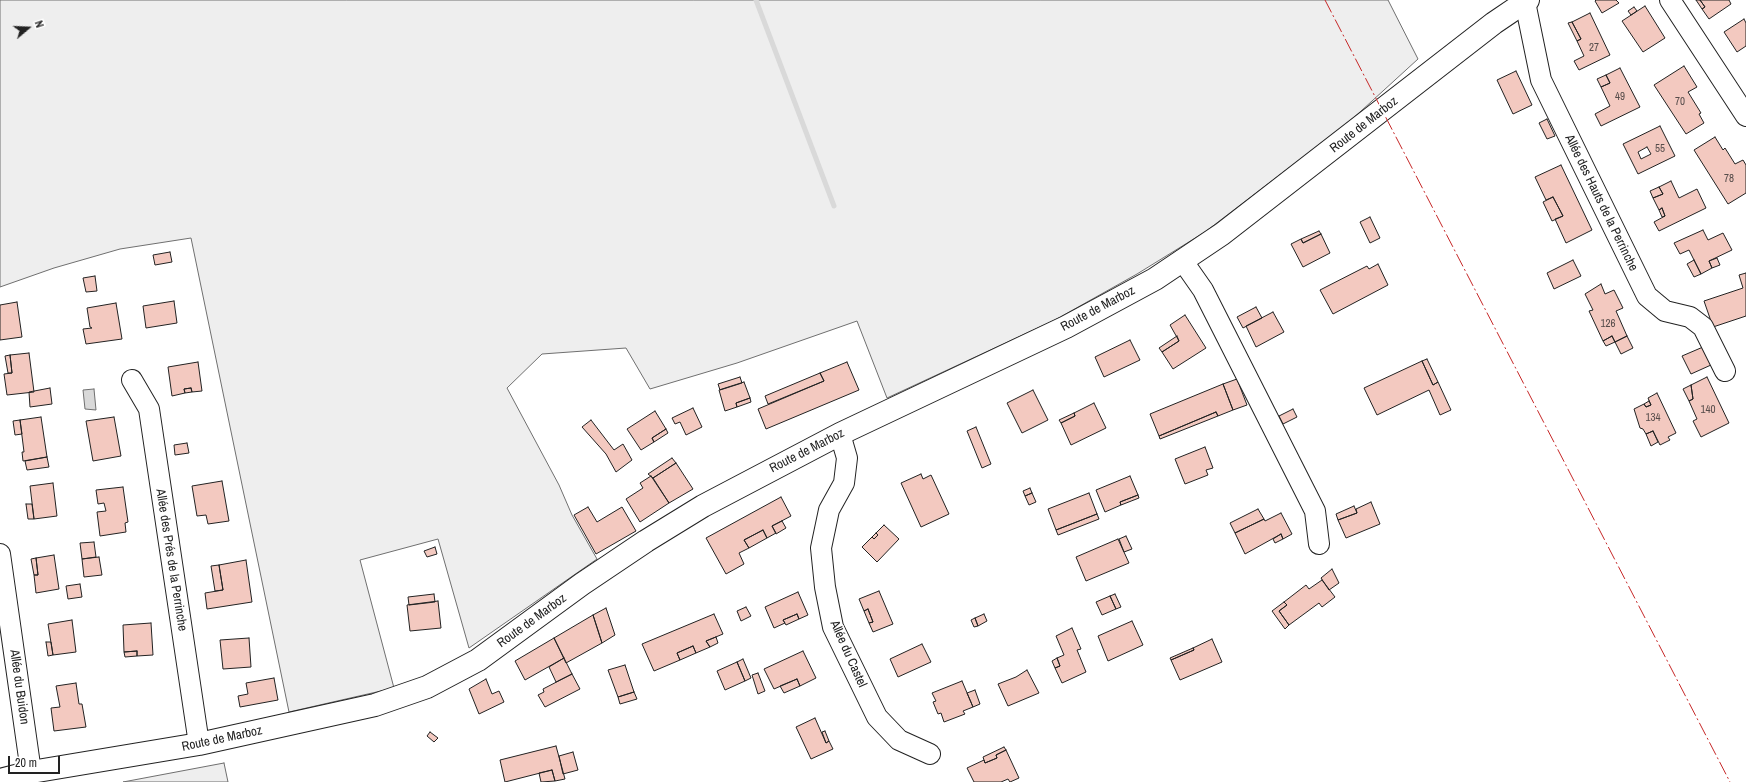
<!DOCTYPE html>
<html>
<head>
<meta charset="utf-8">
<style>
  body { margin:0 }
  #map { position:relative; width:1746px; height:782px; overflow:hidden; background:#fff; font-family:"Archivo Narrow",sans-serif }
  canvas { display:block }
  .north { position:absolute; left:8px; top:8px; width:40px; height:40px; -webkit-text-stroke:3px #fff; paint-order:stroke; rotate:71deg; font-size:11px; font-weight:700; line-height:16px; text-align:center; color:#222 }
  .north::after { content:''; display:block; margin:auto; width:14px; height:18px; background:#222; clip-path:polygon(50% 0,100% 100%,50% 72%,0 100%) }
  .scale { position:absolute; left:8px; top:756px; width:52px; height:18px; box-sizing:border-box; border:2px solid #222; border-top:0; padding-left:5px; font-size:12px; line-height:14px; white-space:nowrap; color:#222; -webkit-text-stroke:3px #fff; paint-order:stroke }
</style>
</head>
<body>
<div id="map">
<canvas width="1746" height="782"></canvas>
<div class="north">N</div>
<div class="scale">20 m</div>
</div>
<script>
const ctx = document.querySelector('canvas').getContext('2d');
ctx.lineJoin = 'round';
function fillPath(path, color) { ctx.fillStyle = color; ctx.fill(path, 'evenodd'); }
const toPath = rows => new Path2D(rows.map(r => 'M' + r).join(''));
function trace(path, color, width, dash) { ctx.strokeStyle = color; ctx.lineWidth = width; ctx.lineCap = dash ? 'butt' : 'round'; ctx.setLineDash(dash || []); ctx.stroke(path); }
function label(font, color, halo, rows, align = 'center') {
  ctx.font = font + ' "Archivo Narrow",sans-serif'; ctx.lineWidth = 3; ctx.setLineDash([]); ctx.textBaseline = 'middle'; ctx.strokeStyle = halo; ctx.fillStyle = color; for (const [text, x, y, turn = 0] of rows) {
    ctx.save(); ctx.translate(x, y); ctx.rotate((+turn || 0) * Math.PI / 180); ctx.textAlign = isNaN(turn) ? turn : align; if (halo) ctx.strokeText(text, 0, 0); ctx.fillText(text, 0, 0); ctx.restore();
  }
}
const green = toPath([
  [0,0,1388,0,1418,59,1349,122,1205,232,1137,274,1055,320,887,398,857,321,737,363,650,389,626,348,542,354,507,388,559,485,572,515,597,559,469,648,438,539,360,560,394,688,289,712,191,238,120,249,54,268,0,287,0,0],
  [224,763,228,782,123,782,224,763]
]);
const water = toPath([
  [94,389,96,410,85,409,83,390,94,389]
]);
const stream = toPath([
  [756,0,834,206]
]);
const building = toPath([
  [1596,0,1616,0,1619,3,1602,13,1595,1,1596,0],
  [1696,0,1700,0,1705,7,1702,9,1696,0],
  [1700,0,1729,0,1731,4,1709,19,1702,9,1705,7,1700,0],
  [1645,6,1665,38,1643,52,1622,21,1645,6],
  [1634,7,1637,11,1631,15,1628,11,1634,7],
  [1590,13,1610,55,1579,70,1574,61,1584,56,1577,41,1581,39,1572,22,1590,13],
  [1744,19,1746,23,1746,46,1737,52,1724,32,1744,19],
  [1572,22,1581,39,1577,41,1568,23,1572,22],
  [1684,66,1697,87,1688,92,1701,113,1699,114,1704,123,1686,134,1654,85,1684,66],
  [1620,68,1640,107,1601,126,1595,114,1610,106,1601,87,1610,83,1606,75,1620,68],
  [1516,71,1532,105,1513,114,1497,80,1516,71],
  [1606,75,1610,83,1601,87,1597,79,1606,75],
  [1547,119,1555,136,1547,139,1539,123,1547,119],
  [1660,126,1675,156,1638,174,1623,144,1660,126],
  [1647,147,1651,154,1641,159,1638,152,1647,147],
  [1715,137,1723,150,1725,148,1735,164,1743,160,1746,165,1746,193,1728,204,1694,150,1715,137],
  [1561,165,1592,230,1566,243,1555,219,1563,216,1553,197,1546,200,1535,177,1561,165],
  [1671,181,1679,198,1697,189,1706,208,1659,231,1654,222,1665,216,1662,208,1659,210,1653,198,1663,194,1659,187,1671,181],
  [1659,187,1663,194,1653,198,1650,191,1659,187],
  [1553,197,1563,216,1552,221,1543,202,1553,197],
  [1662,208,1665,216,1662,217,1659,210,1662,208],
  [1370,217,1380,238,1370,243,1360,222,1370,217],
  [1703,230,1708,240,1723,233,1732,250,1709,261,1712,268,1701,274,1689,250,1680,254,1674,243,1703,230],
  [1319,231,1321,234,1303,243,1301,239,1319,231],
  [1321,234,1330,253,1303,267,1291,244,1301,239,1303,243,1321,234],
  [170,252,172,262,155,265,153,255,170,252],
  [1717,258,1720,265,1712,268,1709,261,1717,258],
  [1573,260,1581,276,1554,289,1547,273,1573,260],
  [1694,260,1701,274,1694,277,1687,264,1694,260],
  [1378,264,1388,285,1333,314,1320,290,1367,266,1369,269,1378,264],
  [1746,273,1746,316,1713,327,1704,301,1743,288,1739,275,1746,273],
  [95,276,97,291,86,292,83,278,95,276],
  [1601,284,1605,294,1614,290,1623,308,1616,311,1627,336,1615,342,1612,336,1603,341,1589,311,1593,310,1585,294,1601,284],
  [174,301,177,323,146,328,143,306,174,301],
  [17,302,22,337,0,340,0,305,17,302],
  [116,303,122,339,86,344,83,329,92,328,90,327,87,308,116,303],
  [1256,307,1262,318,1243,328,1237,317,1256,307],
  [1273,312,1284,332,1256,347,1246,326,1273,312],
  [1185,315,1206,348,1173,369,1162,352,1179,341,1170,325,1185,315],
  [1177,336,1179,341,1162,352,1159,348,1177,336],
  [1612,336,1615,342,1606,346,1603,341,1612,336],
  [1627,336,1633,348,1621,354,1615,342,1627,336],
  [1130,340,1140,360,1104,377,1095,357,1130,340],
  [1703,347,1711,365,1691,374,1682,356,1703,347],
  [29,353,34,392,7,395,4,374,12,373,10,355,29,353],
  [10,355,12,373,8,373,5,356,10,355],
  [1427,359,1438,382,1433,385,1422,361,1427,359],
  [1422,361,1433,385,1438,382,1451,410,1440,415,1429,390,1377,415,1364,388,1422,361],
  [198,362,202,391,192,392,191,388,184,389,185,393,172,396,168,367,198,362],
  [847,362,859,390,766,429,758,409,824,381,820,373,847,362],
  [820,373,824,381,768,404,765,396,820,373],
  [740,377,742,383,720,390,718,384,740,377],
  [1707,377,1729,423,1701,437,1693,421,1697,419,1689,401,1693,399,1691,385,1707,377],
  [1237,379,1247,405,1233,410,1223,384,1237,379],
  [744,382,750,398,736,403,737,407,725,411,719,390,744,382],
  [1223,384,1233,410,1218,416,1216,412,1159,436,1150,414,1223,384],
  [1691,385,1693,399,1689,401,1683,389,1691,385],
  [50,388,52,404,30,407,29,392,50,388],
  [191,388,192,392,185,393,184,389,191,388],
  [1033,390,1048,420,1022,433,1007,403,1033,390],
  [1657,393,1676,433,1668,437,1670,440,1660,445,1653,431,1646,434,1643,429,1640,428,1634,409,1644,404,1646,407,1651,405,1648,398,1657,393],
  [750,398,751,402,737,407,736,403,750,398],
  [1649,401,1651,405,1646,407,1644,404,1649,401],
  [1094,403,1106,428,1071,445,1061,423,1075,416,1074,413,1094,403],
  [693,408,702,427,686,435,680,422,675,424,672,418,693,408],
  [1293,409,1297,417,1283,424,1279,416,1293,409],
  [655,411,666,429,652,438,654,442,641,450,627,429,655,411],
  [1216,412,1218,416,1160,439,1159,436,1216,412],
  [1074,413,1075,416,1061,423,1059,420,1074,413],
  [41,417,47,457,23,461,22,452,24,452,20,420,41,417],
  [114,417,121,456,93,461,86,421,114,417],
  [20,420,22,434,15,435,13,421,20,420],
  [591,420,614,450,623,444,632,460,616,472,606,454,582,427,591,420],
  [976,427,991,464,982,468,967,431,976,427],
  [666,429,668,433,654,442,652,438,666,429],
  [1653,431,1658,442,1651,446,1646,434,1653,431],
  [187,443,189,453,175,455,174,445,187,443],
  [1205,447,1213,468,1206,470,1208,475,1185,484,1175,459,1205,447],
  [47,457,49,467,27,470,25,461,47,457],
  [672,458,676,463,653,478,648,474,672,458],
  [676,463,693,489,669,503,653,478,676,463],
  [921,474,923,479,931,475,949,514,921,527,901,483,921,474],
  [651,476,669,503,640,522,626,499,643,488,640,483,651,476],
  [1130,476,1138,495,1120,502,1121,505,1105,512,1096,490,1130,476],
  [222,481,229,521,208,524,206,515,197,516,192,486,222,481],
  [53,483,57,516,34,519,30,486,53,483],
  [123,487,128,522,125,523,126,532,100,536,97,512,106,511,104,503,98,504,96,490,123,487],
  [1030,488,1032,493,1025,496,1023,491,1030,488],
  [1032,493,1036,502,1029,505,1025,496,1032,493],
  [1089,493,1097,514,1056,530,1048,509,1089,493],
  [1138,495,1139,498,1121,505,1120,502,1138,495],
  [781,497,791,516,772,526,776,533,767,538,763,530,744,540,749,548,739,553,744,564,726,574,706,538,781,497],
  [1371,502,1380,524,1346,538,1338,520,1357,513,1356,509,1371,502],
  [26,504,32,504,34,519,28,519,26,504],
  [1354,506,1357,513,1338,520,1336,514,1354,506],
  [588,507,597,522,622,507,636,531,596,554,574,515,588,507],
  [1258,509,1264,519,1235,533,1230,523,1258,509],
  [1281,513,1292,534,1283,539,1281,534,1245,554,1235,533,1264,519,1265,521,1281,513],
  [1097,514,1099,519,1058,535,1056,530,1097,514],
  [782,521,786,528,776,534,772,526,782,521],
  [884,525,899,539,877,562,862,547,872,537,874,539,878,535,876,533,884,525],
  [763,530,767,538,749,548,744,540,763,530],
  [876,533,878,535,874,539,872,537,876,533],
  [1281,534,1283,539,1275,543,1273,539,1281,534],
  [1126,536,1132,549,1124,552,1119,539,1126,536],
  [1118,539,1129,563,1086,581,1076,557,1118,539],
  [94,542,96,557,82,559,80,543,94,542],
  [435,547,437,554,427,557,424,551,435,547],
  [54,555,59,589,36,593,34,575,38,575,36,558,54,555],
  [99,557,102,575,84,577,82,559,99,557],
  [36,558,38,575,34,575,31,559,36,558],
  [246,560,252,602,207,609,205,593,223,590,219,565,246,560],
  [219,565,223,590,215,591,211,566,219,565],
  [1332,569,1339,583,1329,590,1321,578,1332,569],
  [1322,580,1335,597,1322,607,1319,603,1289,625,1279,611,1287,605,1284,602,1306,585,1309,589,1322,580],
  [80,584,82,597,68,599,66,586,80,584],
  [879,591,893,624,873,632,869,623,873,622,868,609,864,611,859,599,879,591],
  [798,592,808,615,799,619,797,614,783,620,785,623,774,628,765,607,798,592],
  [434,594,435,602,409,605,408,597,434,594],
  [1115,594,1121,607,1116,609,1110,596,1115,594],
  [1110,596,1116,609,1102,615,1096,602,1110,596],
  [438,601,441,628,410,631,407,605,438,601],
  [1284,602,1287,605,1279,611,1289,625,1285,629,1272,611,1284,602],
  [746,607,751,616,741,621,737,611,746,607],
  [606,608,615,635,602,643,593,615,606,608],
  [868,609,873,622,869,623,864,611,868,609],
  [714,614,723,634,706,641,710,647,696,653,693,646,677,653,680,660,654,671,642,644,714,614],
  [797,614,799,619,786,625,783,620,797,614],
  [984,614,987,621,978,626,975,618,984,614],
  [593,615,602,643,566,663,554,638,593,615],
  [975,618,978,626,974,627,971,620,975,618],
  [72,620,76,652,53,655,48,624,72,620],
  [1132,621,1143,645,1108,661,1098,636,1132,621],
  [151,623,153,655,137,656,137,651,124,652,123,625,151,623],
  [1072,628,1081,649,1077,650,1086,672,1062,683,1055,668,1060,666,1057,658,1064,655,1056,636,1072,628],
  [716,637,718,643,710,647,706,641,716,637],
  [249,638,251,667,223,669,220,640,249,638],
  [554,638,564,658,525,680,515,661,554,638],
  [1212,639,1222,662,1180,680,1171,660,1194,650,1193,648,1212,639],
  [46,642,51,642,53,655,48,656,46,642],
  [922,644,931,662,898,677,890,659,922,644],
  [693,646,696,653,680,660,677,653,693,646],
  [1193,648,1194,650,1171,660,1170,658,1193,648],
  [137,651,137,656,125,657,124,652,137,651],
  [803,651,816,678,800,686,797,679,774,689,764,669,803,651],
  [564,658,572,674,556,682,549,667,564,658],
  [1057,658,1060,666,1055,668,1052,661,1057,658],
  [743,659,751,678,745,681,737,662,743,659],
  [737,662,745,681,725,690,717,671,737,662],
  [625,665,634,692,618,697,608,670,625,665],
  [1027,670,1039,693,1008,706,998,684,1016,677,1027,670],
  [758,673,765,691,758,694,752,675,758,673],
  [572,674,580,689,545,707,538,695,544,692,543,689,572,674],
  [274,678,278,700,240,707,238,696,248,694,246,683,274,678],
  [486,679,492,694,499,691,504,702,479,714,469,689,486,679],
  [797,679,800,686,784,693,780,686,797,679],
  [962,681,973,707,963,711,965,714,944,722,941,713,938,714,933,702,936,701,932,693,962,681],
  [76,683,79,704,82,704,86,727,54,731,51,708,60,707,56,686,76,683],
  [975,690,980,704,973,707,967,693,975,690],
  [634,692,637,699,620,704,618,697,634,692],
  [815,718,826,743,829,741,833,749,811,759,796,727,815,718],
  [825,731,829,741,826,743,822,732,825,731],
  [430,732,438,738,434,742,427,736,430,732],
  [556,746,565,779,555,781,552,770,505,782,500,760,556,746],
  [1004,747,1006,750,996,755,997,758,985,763,983,757,1004,747],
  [1006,750,1019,778,1010,782,1008,779,1001,782,974,782,967,768,984,760,985,763,997,758,996,755,1006,750],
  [573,752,578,770,563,774,559,756,573,752],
  [552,770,555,781,541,782,539,773,552,770]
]);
const minor = toPath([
  [1670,0,1746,116],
  [1525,2,1541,80,1647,296,1665,311,1690,317,1703,327,1725,371],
  [1182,260,1203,290,1315,511,1319,544],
  [132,380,149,409,199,744],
  [840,434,847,458,844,483,829,510,821,548,825,587,833,627,877,717,899,740,930,754],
  [0,554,31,772]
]);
const major = toPath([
  [0,780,31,772,199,744,375,705,427,687,478,660,582,584,646,541,703,506,840,434,1066,327,1155,279,1222,234,1494,23,1528,0]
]);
const power = toPath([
  [1325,0,1730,782]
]);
const numberNames = [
  ["27",1594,48],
  ["49",1620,97],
  ["70",1680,102],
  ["55",1660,149],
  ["78",1729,179],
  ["126",1608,324],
  ["140",1708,410],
  ["134",1653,418]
];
const streetNames = [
  ["Route de Marboz",1364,125,-38],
  ["Allée des Hauts de la Perrinche",1601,203,64],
  ["Route de Marboz",1098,309,-28],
  ["Route de Marboz",807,451,-27],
  ["Allée des Prés de la Perrinche",171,560,81],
  ["Route de Marboz",532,621,-36],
  ["Allée du Castel",848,654,66],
  ["Allée du Buidon",19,687,82],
  ["Route de Marboz",222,739,-12]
];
fillPath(green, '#eee');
trace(green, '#6f6f6f', 1);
fillPath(water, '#d9d9d9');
trace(water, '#6f6f6f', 1);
trace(stream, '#d9d9d9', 5);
fillPath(building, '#f3c9c0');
trace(building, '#222', 1);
trace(minor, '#222', 22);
trace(major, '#222', 24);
trace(minor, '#fff', 20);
trace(major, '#fff', 22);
trace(power, '#c62828', 1, [14, 3, 2, 3]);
label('11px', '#564c4a', null, numberNames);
label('13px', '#222', '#fff', streetNames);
</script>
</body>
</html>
